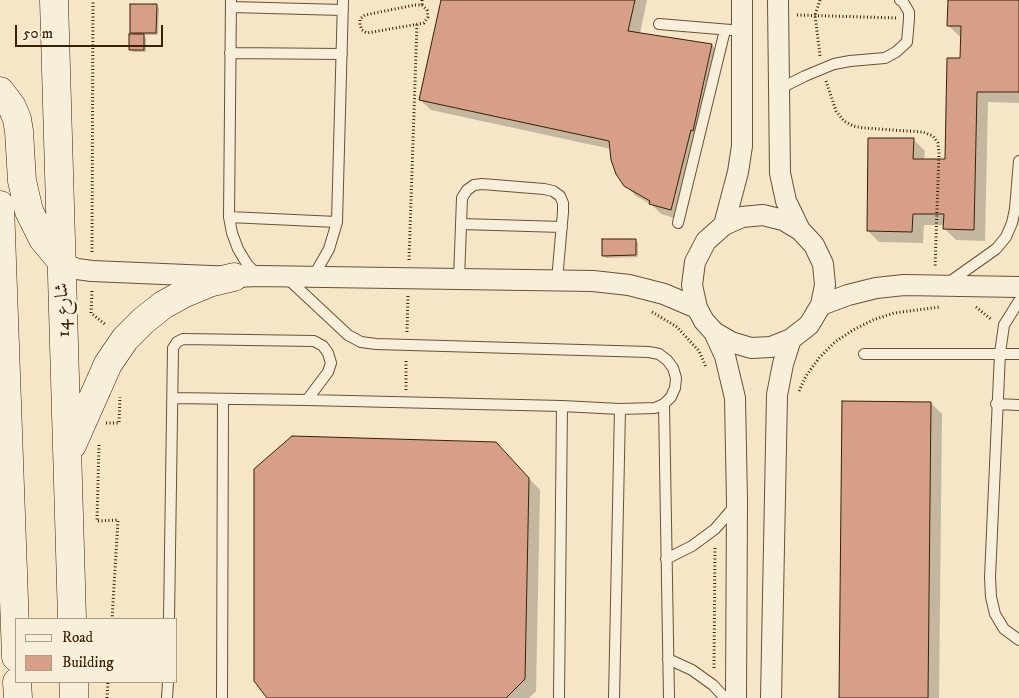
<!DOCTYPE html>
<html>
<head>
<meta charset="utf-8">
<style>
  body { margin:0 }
  #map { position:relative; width:1019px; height:698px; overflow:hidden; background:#f4e6c7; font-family:"IM FELL DW Pica",serif }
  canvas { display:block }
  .legend { position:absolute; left:15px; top:618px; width:162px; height:65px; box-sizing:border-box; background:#f8efdb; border:1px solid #ac9d85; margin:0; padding:6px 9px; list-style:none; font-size:15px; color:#3a2103 }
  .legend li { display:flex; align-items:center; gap:10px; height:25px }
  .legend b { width:25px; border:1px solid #ac9d85 }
  .scale { position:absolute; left:15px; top:25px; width:148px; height:22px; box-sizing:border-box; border:2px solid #3a2103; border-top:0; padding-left:6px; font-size:15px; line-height:18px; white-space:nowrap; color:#3a2103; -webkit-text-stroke:4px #f8efdb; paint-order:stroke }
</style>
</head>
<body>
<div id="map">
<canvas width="1019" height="698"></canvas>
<ul class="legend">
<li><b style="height:6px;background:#f8efdb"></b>Road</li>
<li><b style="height:14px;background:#d79e88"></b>Building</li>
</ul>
<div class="scale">50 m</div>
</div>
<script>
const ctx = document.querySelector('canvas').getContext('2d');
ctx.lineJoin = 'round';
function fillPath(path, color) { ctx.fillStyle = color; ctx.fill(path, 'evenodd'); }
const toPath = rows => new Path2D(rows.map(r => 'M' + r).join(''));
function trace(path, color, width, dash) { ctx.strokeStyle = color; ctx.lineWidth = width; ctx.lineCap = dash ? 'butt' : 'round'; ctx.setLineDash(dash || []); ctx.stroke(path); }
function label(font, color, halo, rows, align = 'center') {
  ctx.font = font + ' "IM FELL DW Pica",Amiri,serif'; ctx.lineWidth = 5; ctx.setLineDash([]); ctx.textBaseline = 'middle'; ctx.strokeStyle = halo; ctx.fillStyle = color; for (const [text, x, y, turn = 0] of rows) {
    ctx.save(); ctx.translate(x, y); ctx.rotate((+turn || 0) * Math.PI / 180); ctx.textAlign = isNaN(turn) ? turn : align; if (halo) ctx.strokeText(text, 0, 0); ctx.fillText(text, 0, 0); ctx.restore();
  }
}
const shadow = toPath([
  [443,0,647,0,640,34,712,45,722,55,704,140,701,140,681,220,661,214,652,205,636,196,625,185,611,149,431,110,420,100],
  [949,0,1019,0,1019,103,988,102,985,241,956,240,945,229,945,225,924,225,923,243,879,242,868,231,913,139,925,151,924,160,946,160,962,60,962,37,960,37,948,25],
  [156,5,159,8,158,35,143,35,146,38,146,52,133,52,130,49,134,35,131,32],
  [635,240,638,243,638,257,606,258,603,255],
  [931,403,942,414,939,698,840,698],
  [507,455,540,490,536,691,529,698,268,698]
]);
const building = toPath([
  [441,0,635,0,628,31,712,44,693,131,691,130,671,210,649,204,650,201,624,186,616,174,611,160,609,141,419,100,441,0],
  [948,0,1019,0,1019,92,977,92,974,230,943,229,944,214,913,214,912,232,867,231,868,138,914,138,913,159,945,159,947,58,960,58,961,26,947,26,948,0],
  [130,4,157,4,156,33,130,33,130,4],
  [129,34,144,34,144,50,129,50,129,34],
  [602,239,636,239,636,255,602,256,602,239],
  [842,401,931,402,928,698,839,698,842,401],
  [292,436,496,442,529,478,525,679,506,698,267,698,254,681,254,469,292,436]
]);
const path = toPath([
  [422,0,422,5],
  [820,0,815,15,820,56],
  [415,5,422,5,427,10,428,17,424,23,367,33,362,30,360,25,360,19,365,15,415,5],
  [797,15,896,18],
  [826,81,836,111,844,121,853,126,864,128,923,132,933,136,938,143,939,153,935,268],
  [92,252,93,0],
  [409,260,417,24],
  [92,291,91,313,106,325],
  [976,307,992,320],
  [652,312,677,327,699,351,706,367],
  [407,332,408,296],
  [406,390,406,359],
  [799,391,806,376,819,358,835,342,853,330,873,320,894,313,940,307],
  [106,423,119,423,120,397],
  [99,445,97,521,118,520,112,619],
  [714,668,715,546],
  [107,698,108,682]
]);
const service = toPath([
  [231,0,229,217,232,233,238,249,247,264,258,276],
  [231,7,343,10],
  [659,24,731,30],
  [230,53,342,54],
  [779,89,805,76,834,64,850,61,885,58,896,52,907,42,909,19,909,12,903,2,900,0],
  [229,217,337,222],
  [678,223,725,30],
  [461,224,562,227],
  [313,277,329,249,337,222,343,0],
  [459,279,462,198,467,190,474,185,482,184,544,189,553,191,560,196,563,203,563,212,557,280],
  [948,283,996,249,1006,237,1012,223,1015,209,1019,161],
  [1019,301,1004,325,1000,353,990,577,991,597,995,614,1004,629,1019,640],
  [864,354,1019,354],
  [173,398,307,400,562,406,620,409,655,408,664,404,671,397,675,388,676,378,673,368,667,360,659,354,649,352,376,344,361,342,348,335,287,278],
  [664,404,669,698],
  [996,404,1019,405],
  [666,559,692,546,715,529,734,507],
  [169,619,173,348,177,342,183,339,314,341,323,346,328,353,331,363,328,372,307,400],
  [668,659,692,670,713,685,725,698],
  [167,698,168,682],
  [222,698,223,399],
  [559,698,562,406],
  [614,698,620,409]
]);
const minor = toPath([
  [778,0,780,173,786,201,800,230],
  [724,225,742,217,763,215,783,220,800,230,814,245,823,264,825,285,821,305,809,325,791,339,771,347,751,348,731,342,714,332,704,321,697,308,692,285,695,262,706,241,724,225,738,172,742,146,742,0],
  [63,263,77,269,92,271,234,277,258,276,593,281,629,285,664,294,697,308],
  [821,305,848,295,876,288,904,285,1019,287],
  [714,332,725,356,735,398,737,502,736,698],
  [771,698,777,395,783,364,791,339]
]);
const secondary = toPath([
  [54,0,72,619],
  [0,91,12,107,17,119,19,131,22,181,29,211,43,239,63,263],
  [0,205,16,657],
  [72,445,108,364,125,339,143,321,163,305,185,293,209,283,234,277],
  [17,682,18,698],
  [74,682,74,698]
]);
const streetNames = [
  ["شارع 14",64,310,-92]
];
fillPath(shadow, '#0003');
fillPath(building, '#d79e88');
trace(building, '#3a2103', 1);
trace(service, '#685234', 12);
trace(minor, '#685234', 22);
trace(secondary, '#3a2103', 29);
trace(path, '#3a2103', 3, [1, 2.5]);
trace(service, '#f8efdb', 10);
trace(minor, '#f8efdb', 20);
trace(secondary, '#f8efdb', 28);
label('19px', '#3a2103', '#f8efdb', streetNames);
</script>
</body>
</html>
